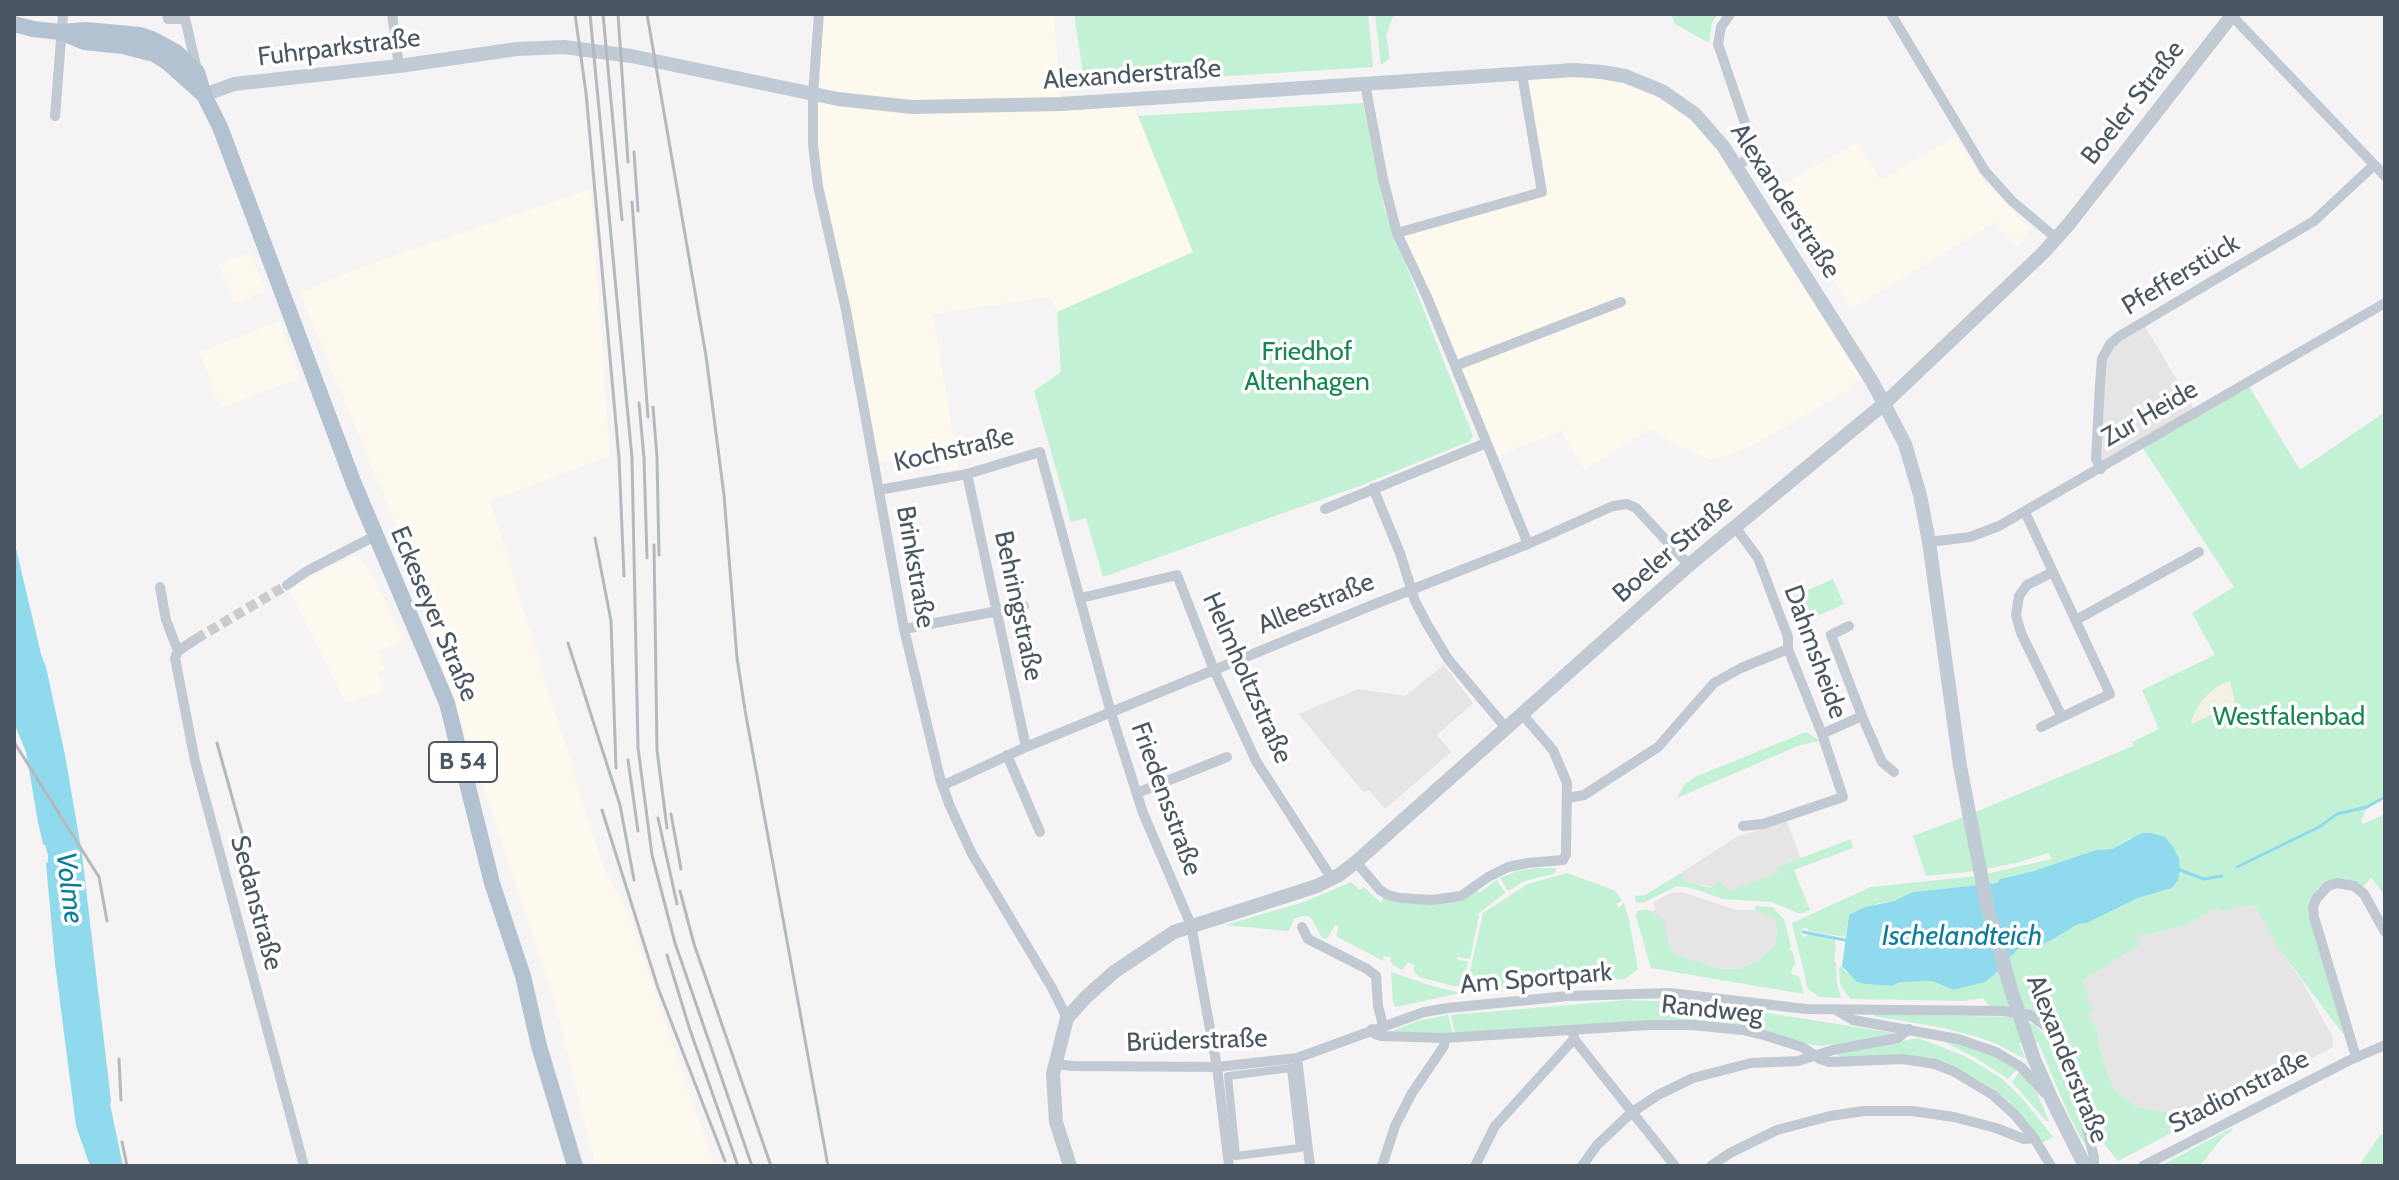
<!DOCTYPE html>
<html>
<head>
<meta charset="utf-8">
<style>
  body { margin:0 }
  #map { position:relative; width:2399px; height:1180px; overflow:hidden; background:#f5f3f3; font-family:Cabin,sans-serif }
  canvas { display:block }
  .frame { position:absolute; inset:0; border:16px solid #4a5661; pointer-events:none }
</style>
</head>
<body>
<div id="map">
<canvas width="2399" height="1180"></canvas>
<div class="frame"></div>
</div>
<script>
const ctx = document.querySelector('canvas').getContext('2d');
ctx.lineJoin = 'round';
function fillPath(path, color) { ctx.fillStyle = color; ctx.fill(path, 'evenodd'); }
const toPath = rows => new Path2D(rows.map(r => 'M' + r).join(''));
function trace(path, color, width, dash) { ctx.strokeStyle = color; ctx.lineWidth = width; ctx.lineCap = dash ? 'butt' : 'round'; ctx.setLineDash(dash || []); ctx.stroke(path); }
function label(font, color, halo, rows, align = 'center') {
  ctx.font = font + ' Cabin,sans-serif'; ctx.lineWidth = 7; ctx.setLineDash([]); ctx.textBaseline = 'middle'; ctx.strokeStyle = halo; ctx.fillStyle = color; for (const [text, x, y, turn = 0] of rows) {
    ctx.save(); ctx.translate(x, y); ctx.rotate((+turn || 0) * Math.PI / 180); ctx.textAlign = isNaN(turn) ? turn : align; if (halo) ctx.strokeText(text, 0, 0); ctx.fillText(text, 0, 0); ctx.restore();
  }
}
const commercial = toPath([
  [819,14,1054,14,1061,104,1131,99,1193,252,1057,312,1050,297,933,314,959,469,941,471,938,454,874,463,815,168],
  [1602,72,1695,114,1867,374,1834,399,1745,449,1711,460,1673,443,1650,429,1584,470,1561,431,1497,456,1486,443,1397,233,1541,191,1522,74],
  [1955,137,1985,183,2030,229,2017,247,1994,223,1851,309,1780,186,1858,142,1881,180],
  [591,189,610,456,490,501,603,867,629,913,692,1103,716,1166,596,1166,553,997,390,510,300,294,321,283,379,261],
  [251,252,265,292,234,303,219,264],
  [279,321,300,378,220,408,200,352],
  [355,555,359,557,369,569,404,640,378,651,385,669,377,673,386,690,346,703,290,590,307,579]
]);
const education = toPath([
  [2143,323,2196,412,2101,469,2100,384,2110,344],
  [1444,665,1473,703,1437,735,1451,752,1385,809,1369,790,1363,792,1299,714,1358,689,1405,696],
  [1787,821,1800,858,1777,867,1779,873,1729,891,1685,881,1681,873,1736,837],
  [1682,892,1736,910,1755,910,1775,918,1777,932,1775,945,1759,960,1739,969,1721,969,1675,954,1666,950,1651,912,1656,909,1653,902,1671,893],
  [2254,905,2277,946,2303,983,2332,1036,2333,1047,2198,1119,2135,1106,2114,1089,2100,1050,2097,1029,2087,1014,2086,997,2090,995,2082,981,2141,944,2134,937,2187,925,2217,907,2221,911]
]);
const green = toPath([
  [1074,14,1368,14,1373,67,1085,85],
  [1375,14,1394,14,1386,36,1390,58,1381,65],
  [1671,14,1718,14,1712,22,1709,43,1675,24],
  [1363,103,1385,211,1473,436,1470,441,1362,485,1103,577,1086,518,1071,522,1034,391,1061,372,1057,312,1193,252,1138,116],
  [2247,383,2300,470,2385,412,2385,797,2367,807,2361,821,2363,824,2385,814,2385,896,2371,877,2363,888,2353,881,2338,878,2318,888,2308,906,2308,912,2347,1032,2343,1034,2277,946,2254,905,2220,911,2217,907,2187,925,2135,937,2141,944,2082,981,2090,994,2086,998,2094,1010,2087,1014,2097,1029,2100,1050,2114,1089,2135,1106,2198,1119,2118,1161,2104,1144,2078,1062,2055,1017,2050,1017,2049,1025,1991,1008,1983,998,1964,1001,1850,999,1840,984,1839,968,1842,966,1846,972,1866,984,1892,986,1900,982,1932,981,1953,990,1995,974,2018,949,2032,948,2050,941,2078,924,2087,923,2138,898,2172,888,2130,838,2112,849,2096,850,2034,871,2000,879,1997,883,1913,892,1894,901,1879,903,1849,915,1845,937,1809,931,1807,928,1803,928,1800,933,1804,937,1809,934,1835,939,1836,951,1835,952,1834,962,1836,963,1837,983,1841,998,1819,997,1808,989,1792,923,1871,887,1977,876,2052,859,2048,853,2016,863,1976,871,1926,876,1913,836,1969,815,2133,746,2132,742,2159,729,2142,690,2215,655,2192,613,2234,587,2141,445],
  [1833,579,1844,604,1804,622,1793,597],
  [1806,732,1820,741,1800,745,1677,798,1684,785,1695,777],
  [1851,839,1853,848,1794,870,1810,910,1800,914,1772,902,1723,899,1692,888,1677,886,1643,903,1636,902,1635,899,1635,896,1645,895,1681,873,1685,881,1711,888,1719,881,1729,891,1778,873,1777,867],
  [1538,868,1556,868,1556,873,1525,881,1508,891,1500,878,1517,871],
  [1567,873,1616,891,1622,901,1616,904,1619,908,1624,903,1629,920,1638,969,1625,979,1469,989,1467,985,1483,913,1528,884],
  [1497,880,1505,893,1478,914,1479,916,1470,959,1457,957,1457,959,1468,962,1462,986,1453,986,1419,977,1414,971,1414,965,1408,962,1402,970,1393,965,1390,960,1391,957,1384,956,1383,961,1336,936,1339,926,1335,925,1327,939,1322,938,1311,918,1308,916,1301,916,1294,919,1289,931,1225,925,1304,902,1351,882,1360,890,1364,887,1381,903,1384,897,1402,902,1476,890,1479,893],
  [1755,906,1772,907,1784,919,1791,946,1789,950,1792,951,1796,964,1793,966,1791,972,1793,975,1799,976,1804,994,1651,968,1636,916,1637,911,1647,909,1664,920,1669,946,1675,954,1721,969,1739,969,1759,960,1775,945,1777,932,1775,918,1755,910],
  [1391,972,1429,985,1460,993,1396,1007,1393,1003],
  [1628,1000,1703,1003,1895,1033,1895,1036,1821,1046,1802,1043,1758,1030,1582,1025,1455,1034,1451,1015],
  [1874,1014,2009,1017,2035,1025,2055,1046,2065,1066,2087,1143,2083,1142,2067,1111,2038,1042,2019,1043,2025,1058,2023,1058,1997,1044,1977,1037,1944,1028,1874,1016],
  [1448,1015,1453,1034,1390,1032,1418,1021],
  [1918,1038,1965,1056,2001,1078,2023,1099,2053,1137,2042,1143,2009,1102,1992,1088,1950,1064,1904,1054,1840,1057,1836,1054],
  [1937,1038,1987,1052,2017,1069,2008,1079,1974,1057],
  [2020,1071,2037,1093,2049,1121,2046,1121,2012,1082],
  [2232,1128,2233,1130,2222,1138,2200,1166,2160,1166],
  [2381,1134,2385,1137,2385,1166,2359,1166]
]);
const sand = toPath([
  [2230,681,2235,703,2192,724,2191,721,2201,701,2216,687]
]);
const water = toPath([
  [14,540,41,654,46,667,65,755,82,854,111,1101,110,1104,123,1166,90,1166,76,1126,55,963,46,863,48,862,48,855,45,845,43,844,38,822,26,752,14,723],
  [2142,833,2151,833,2165,837,2173,847,2179,859,2180,870,2178,880,2172,888,2138,898,2087,923,2078,924,2050,941,2032,948,2018,949,1995,974,1985,982,1953,990,1932,981,1900,982,1892,986,1866,984,1857,982,1842,966,1849,915,1865,907,1894,901,1913,892,1997,883,2000,879,2034,871,2096,850,2112,849]
]);
const stream = toPath([
  [2237,867,2319,827,2337,814,2367,807,2385,797],
  [2180,870,2204,879,2222,876],
  [1803,932,1845,940]
]);
const minorTunnel = toPath([
  [196,639,287,585]
]);
const pedestrian = toPath([
  [1291,1068,1300,1148,1236,1156,1228,1076,1291,1068]
]);
const minor = toPath([
  [167,14,168,19,185,19],
  [184,14,197,70],
  [392,14,399,66],
  [819,14,813,94,813,145,818,186,846,310,904,629,940,778,949,804,972,854,1052,988,1067,1018],
  [1730,14,1721,27,1718,44,1751,141,1752,150,1747,159,1736,167],
  [1891,14,1985,171,2012,201,2057,239],
  [2232,16,2385,176],
  [1365,84,1383,179,1397,233,1427,297,1528,544],
  [55,116,63,14],
  [1397,233,1542,192,1522,74],
  [1455,366,1621,302],
  [2101,469,2096,459,2100,384,2102,359,2110,344,2118,337,2314,221,2374,165],
  [967,474,1026,747],
  [1373,488,1400,553,1415,601,1427,624,1448,659,1506,728],
  [879,490,967,474,1040,452,1111,713,1143,813,1191,925,1217,1067,1229,1166],
  [1325,509,1486,443],
  [2025,512,2110,694,2041,727],
  [1735,527,1758,558,1788,637,1788,649,1822,734,1843,797,1763,824,1743,826],
  [1929,542,1970,537,1999,526,2385,303],
  [2053,572,2027,585,2019,596,2016,615,2021,633,2062,717],
  [287,585,307,571,375,536],
  [160,587,166,620,178,651],
  [1081,598,1177,575,1214,670,1256,761,1332,879],
  [2076,620,2199,552],
  [1849,626,1831,635,1862,716],
  [904,629,1024,606],
  [178,651,175,658,195,761,304,1166],
  [178,651,196,639],
  [1822,734,1862,716,1882,762,1894,772],
  [1007,755,1040,832],
  [942,786,1026,747,1375,604,1528,544,1613,506,1627,504,1636,508,1689,565],
  [1137,793,1227,757],
  [1568,798,1584,795,1658,747,1714,683,1741,668,1788,649],
  [1356,862,1380,890,1388,895,1400,898,1432,900,1461,896,1488,877,1508,867,1528,863,1563,860,1566,854,1567,783,1553,750,1522,714],
  [1302,927,1308,939,1367,969,1376,976,1378,1006,1383,1025],
  [1836,1010,1853,1020,1958,1039,1996,1052,2021,1067,2045,1093],
  [1372,1029,1375,1034,1381,1036,1445,1038,1648,1025,1692,1025,1743,1030,1767,1036,1802,1047,1820,1059,1829,1062,1903,1059,1935,1064,1953,1071,1993,1095,2015,1115,2034,1138,2051,1166],
  [1574,1039,1675,1166],
  [2356,1057,2314,917,2313,907,2316,899,2328,886,2337,883,2354,886,2364,894,2385,932],
  [1297,1058,1310,1166],
  [1054,1064,1073,1066,1217,1067,1297,1058,1424,1012,1448,1008,1568,996,1670,993,1806,1009,2003,1011,2030,1015,2052,1031,2061,1045,2077,1087,2094,1158,2094,1166],
  [1382,1166,1395,1126,1412,1093,1444,1046,1445,1038],
  [1475,1166,1495,1126,1574,1039,1573,1030],
  [1582,1166,1597,1145,1631,1113,1658,1095,1693,1078,1751,1063,1798,1061,1833,1050,1898,1038,1909,1029],
  [1711,1166,1730,1153,1777,1130,1830,1116,1864,1111,1912,1111,1954,1117,1996,1128,2024,1139,2034,1138],
  [2143,1166,2348,1061,2385,1045]
]);
const tertiary = toPath([
  [1070,1166,1056,1122,1053,1074,1067,1018,1086,997,1114,972,1174,932,1317,886,1339,875,1356,862,1689,565,1885,403,2043,253,2069,224,2233,14]
]);
const secondary = toPath([
  [204,95,234,84,399,66,517,49,564,47,631,56,838,99,912,107,1061,104,1574,70,1602,72,1625,76,1662,91,1695,114,1723,146,1873,383,1905,444,1920,495,1929,542,1960,766,1987,906,2011,990,2034,1059,2052,1100,2085,1166]
]);
const primary = toPath([
  [14,24,33,29,60,32,86,30,140,35,152,39,176,52,197,72,204,95,220,127,354,484,447,703,492,883,523,976,539,1046,575,1166],
  [65,34,84,42,123,46,154,54,167,62,204,95]
]);
const rail = toPath([
  [575,14,586,93,608,335,619,458,624,576],
  [590,14,632,458,638,748,652,855,675,943,752,1166],
  [603,14,622,220],
  [618,14,628,162],
  [647,14,706,356,724,495,737,658,745,710,828,1166],
  [634,152,638,211],
  [632,202,648,417],
  [639,403,644,458,647,558],
  [653,407,657,457,659,555],
  [595,538,611,621,616,768],
  [654,545,657,750,667,828],
  [568,643,620,805,634,880],
  [14,742,99,877,107,921],
  [217,743,256,883],
  [628,760,638,831],
  [602,810,658,988,725,1161],
  [671,814,681,869],
  [658,818,677,904],
  [680,891,694,944,771,1166],
  [667,955,689,1027,738,1166],
  [119,1059,121,1100],
  [122,1142,127,1166]
]);
const shields = [
  [463,762,68]
];
const shieldNames = [
  ["B 54",463,762]
];
const streetNames = [
  ["Fuhrparkstraße",339,48,-7],
  ["Alexanderstraße",1132,75,-4],
  ["Boeler Straße",2133,103,-52],
  ["Alexanderstraße",1785,201,57],
  ["Pfefferstück",2181,275,-31],
  ["Zur Heide",2150,414,-30],
  ["Kochstraße",954,450,-13],
  ["Boeler Straße",1673,549,-41],
  ["Brinkstraße",915,567,80],
  ["Alleestraße",1316,604,-22],
  ["Behringstraße",1018,606,78],
  ["Eckeseyer Straße",434,614,67],
  ["Dahmsheide",1815,652,70],
  ["Helmholtzstraße",1247,678,66],
  ["Friedensstraße",1166,799,70],
  ["Sedanstraße",256,903,75],
  ["Am Sportpark",1536,979,-5],
  ["Randweg",1712,1010,6],
  ["Brüderstraße",1197,1041,-2],
  ["Alexanderstraße",2067,1059,68],
  ["Stadionstraße",2239,1092,-27]
];
const parkNames = [
  ["Friedhof",1307,352],
  ["Altenhagen",1307,382],
  ["Westfalenbad",2289,717]
];
const waterNames = [
  ["Volme",69,888,83],
  ["Ischelandteich",1962,937]
];
fillPath(commercial, '#fdf9ef');
fillPath(education, '#e6e4e5');
fillPath(green, '#c3f1d5');
fillPath(sand, '#f5f0e5');
fillPath(water, '#90daee');
trace(stream, '#90daee', 3);
trace(minorTunnel, '#caccce', 10, [10, 5]);
trace(pedestrian, '#c1cad2', 8);
trace(minor, '#c1cad2', 10);
trace(tertiary, '#c1cad2', 14);
trace(secondary, '#c1cbd6', 14);
trace(primary, '#b3c2d1', 16);
trace(rail, '#b5b8bd', 3);
for (const [x, y, w] of shields) { const box = new Path2D(); box.roundRect(x - w / 2, y - 20, w, 40, 6); ctx.fillStyle = '#fff'; ctx.fill(box); trace(box, '#4a5661', 2); }
label('bold 24px', '#4a5661', null, shieldNames);
label('26px', '#4a5661', '#fff', streetNames);
label('26px', '#17864f', '#fff', parkNames);
label('italic 28px', '#0c7c9b', '#fff', waterNames);
</script>
</body>
</html>
